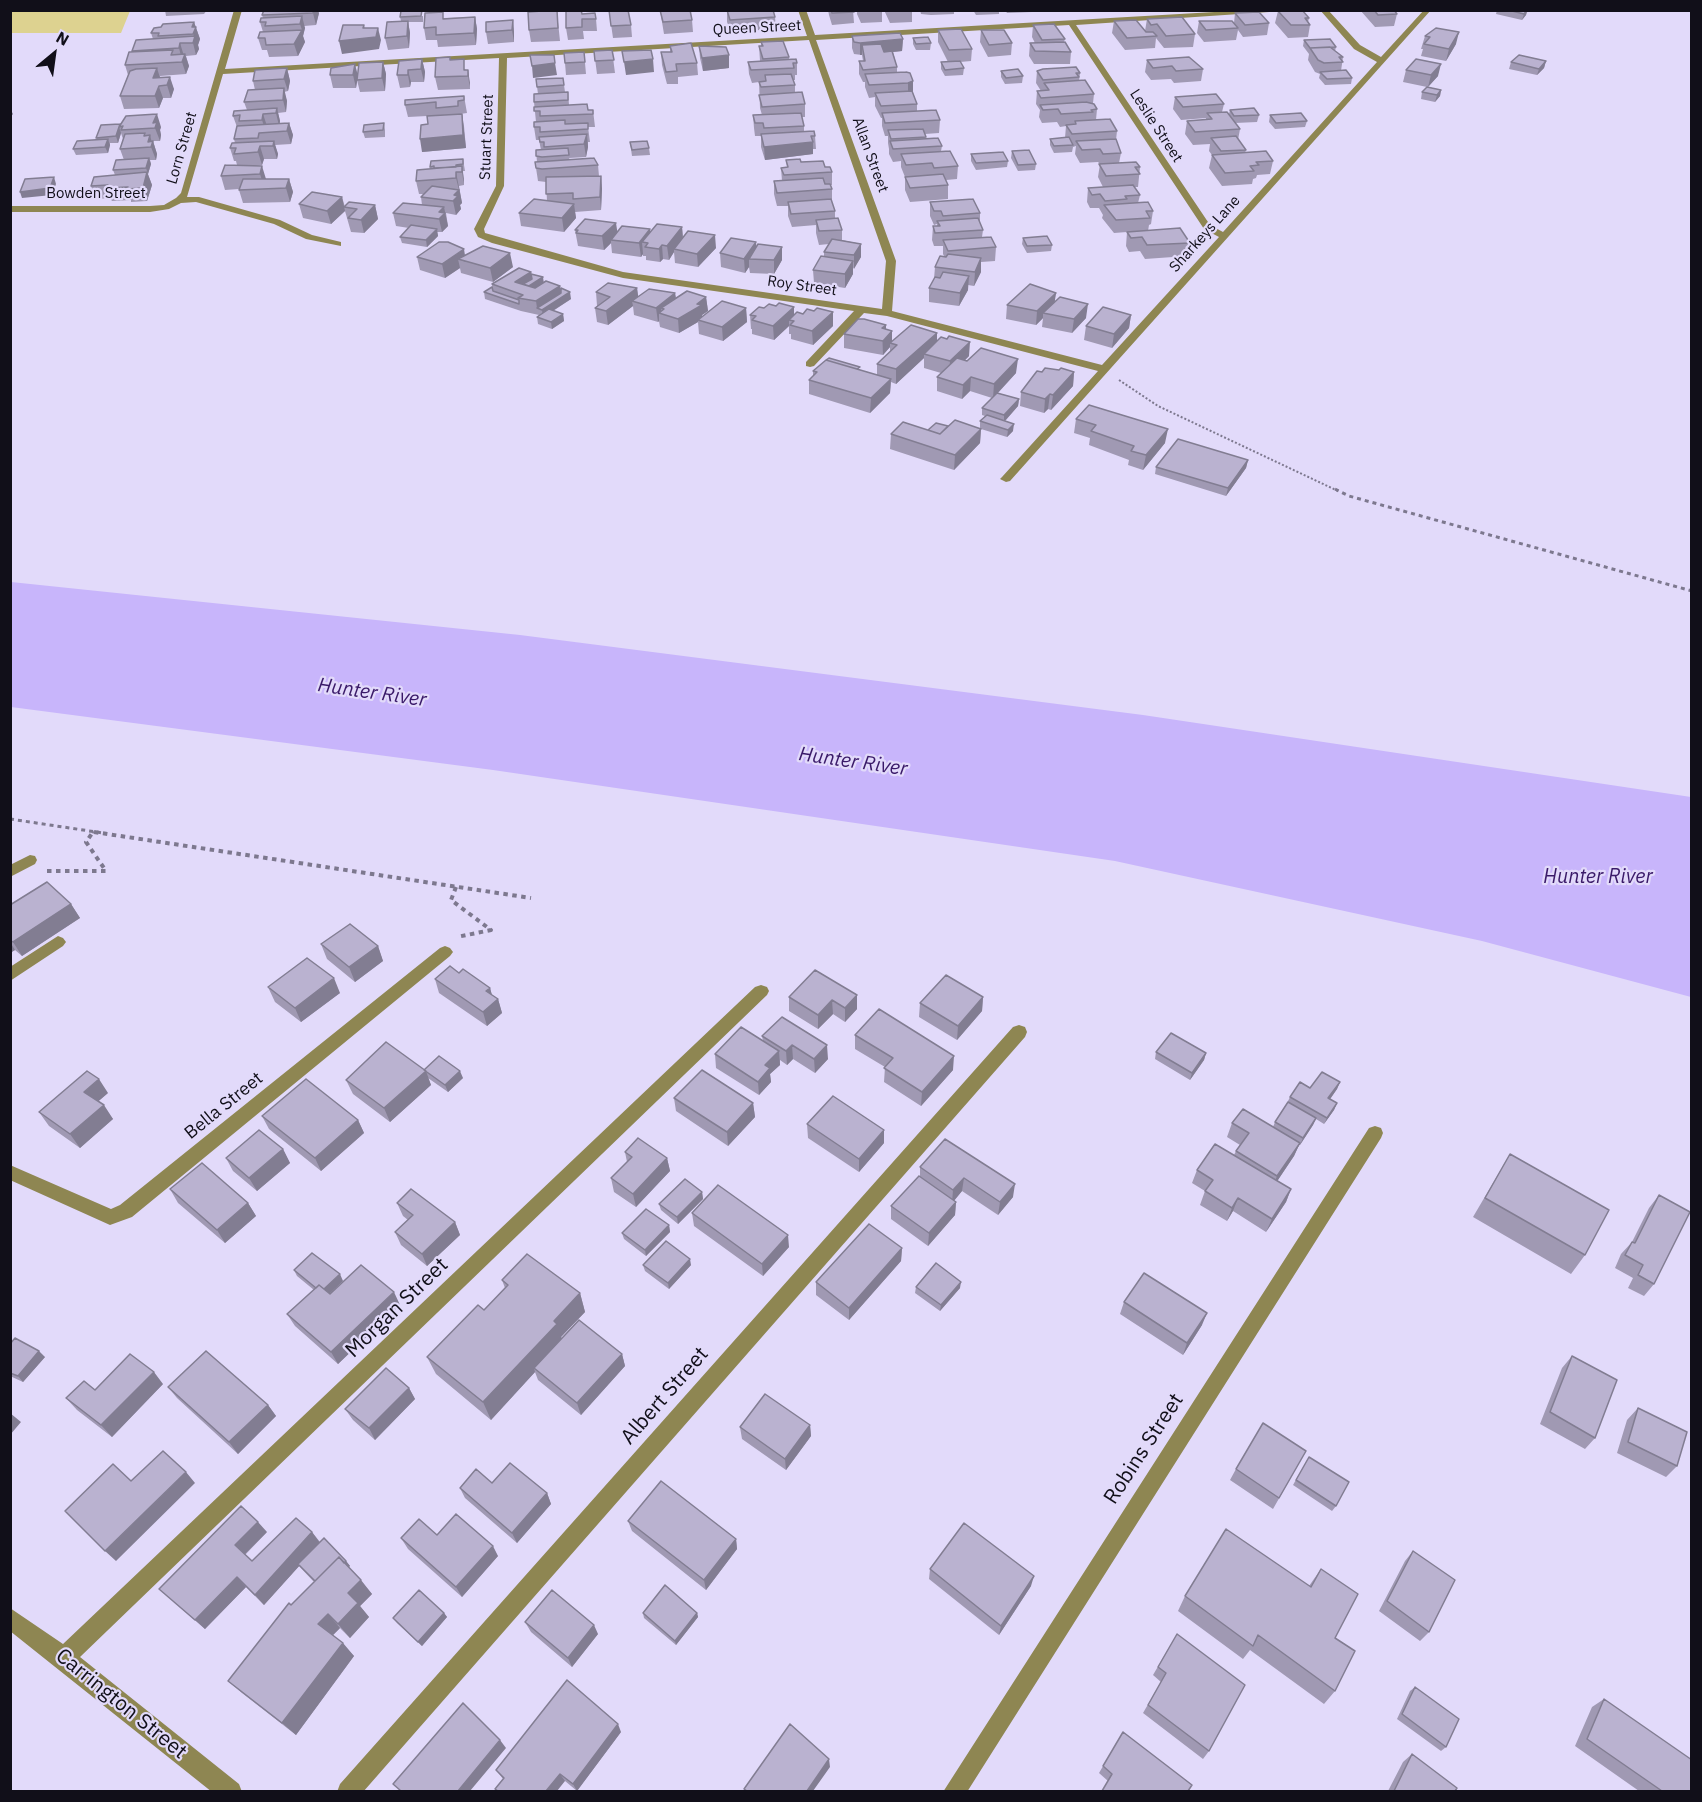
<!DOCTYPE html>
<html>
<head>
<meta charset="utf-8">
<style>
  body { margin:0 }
  #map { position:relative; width:1702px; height:1802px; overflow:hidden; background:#e2dafa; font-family:"IBM Plex Sans",sans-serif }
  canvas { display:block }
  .frame { position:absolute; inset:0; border:12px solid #110f19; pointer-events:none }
  .north { position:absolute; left:24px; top:24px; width:60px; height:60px; -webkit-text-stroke:4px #e2dafa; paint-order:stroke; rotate:29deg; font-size:16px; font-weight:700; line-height:24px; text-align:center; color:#110f19 }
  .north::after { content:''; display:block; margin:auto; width:21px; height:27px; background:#110f19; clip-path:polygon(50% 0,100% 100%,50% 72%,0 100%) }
</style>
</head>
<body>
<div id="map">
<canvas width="1702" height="1802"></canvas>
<div class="frame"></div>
<div class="north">N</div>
</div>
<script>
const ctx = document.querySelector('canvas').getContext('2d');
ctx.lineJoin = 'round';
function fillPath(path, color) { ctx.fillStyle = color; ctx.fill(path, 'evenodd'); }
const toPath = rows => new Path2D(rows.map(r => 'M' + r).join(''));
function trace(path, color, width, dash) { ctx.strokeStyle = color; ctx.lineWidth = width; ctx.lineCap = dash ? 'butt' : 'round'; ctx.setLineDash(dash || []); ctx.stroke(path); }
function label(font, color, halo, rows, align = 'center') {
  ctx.font = font + ' "IBM Plex Sans",sans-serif'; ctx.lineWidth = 4.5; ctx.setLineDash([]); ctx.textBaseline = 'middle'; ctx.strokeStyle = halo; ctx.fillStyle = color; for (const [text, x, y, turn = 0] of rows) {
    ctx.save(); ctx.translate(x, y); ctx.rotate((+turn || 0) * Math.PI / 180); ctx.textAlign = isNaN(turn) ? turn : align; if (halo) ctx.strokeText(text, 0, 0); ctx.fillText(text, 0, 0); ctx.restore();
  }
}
const green = toPath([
  [11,10,130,10,130,11,121,33,11,33]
]);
const water = toPath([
  [11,582,520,635,1143,715,1691,797,1691,997,1482,941,1115,861,493,770,11,707]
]);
const pathFar2 = toPath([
  [1119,380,1158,406,1338,491]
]);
const pathFar1 = toPath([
  [1335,489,1349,496,1692,591],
  [10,819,103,833],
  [92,833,93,831]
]);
const path = toPath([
  [94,832,531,898],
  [47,871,106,871,86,842,93,832],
  [456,887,451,900,491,930,457,937]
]);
const minor = toPath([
  [234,10,242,10,225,69,807,36,798,10,806,10,815,35,1249,10,1299,10,1076,25,1210,225,1223,232,1377,62,1354,49,1320,10,1328,10,1360,45,1381,57,1424,10,1431,10,1010,481,1006,482,1000,479,1002,477,1098,371,887,316,864,313,814,366,810,367,806,366,806,362,854,311,623,278,492,243,478,237,474,229,496,186,499,58,223,74,187,197,199,197,280,220,312,235,341,242,341,246,306,239,274,224,196,202,181,203,169,209,150,212,10,212,10,206,150,206,164,205,176,198,181,193,234,10],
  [1069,25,1204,229,1219,237,1102,365,892,311,896,261,816,40,1069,25],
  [809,40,886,261,882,309,623,272,485,233,484,229,504,186,507,58,809,40],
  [30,855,35,856,37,860,35,864,10,877,10,865,30,855],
  [58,936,63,938,66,942,63,946,10,981,10,967,58,936],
  [445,946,450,948,453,952,450,956,132,1217,110,1225,10,1180,10,1165,111,1209,120,1205,440,948,445,946],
  [761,985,767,987,769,991,767,995,80,1657,239,1784,242,1792,212,1792,10,1631,10,1608,63,1644,755,987,761,985],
  [1019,1025,1025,1027,1027,1032,1025,1037,363,1792,337,1792,340,1784,1013,1027,1019,1025],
  [1375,1126,1381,1128,1383,1133,1381,1138,967,1792,943,1792,1369,1128,1375,1126]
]);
const wall = toPath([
  [165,10,207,10,204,14,166,16],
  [609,10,631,25,632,37,613,38],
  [660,10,690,10,692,20,693,32,664,34],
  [727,10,775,17,776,29,731,32,727,22],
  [828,10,853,10,854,23,832,25,829,15],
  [857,10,882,10,882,22,861,23,857,14],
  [884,10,912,10,912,22,890,23],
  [920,10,954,10,954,14,931,15,921,14],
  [973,10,999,10,999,14,976,15],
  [1005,10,1032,10,1032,12,1007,13],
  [1360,10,1394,10,1397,14,1394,26,1375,27],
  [1497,10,1528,10,1526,15,1522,20,1496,14],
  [1278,11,1309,18,1308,22,1310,25,1308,37,1288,38,1275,23],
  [319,13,316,25,304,26,305,28,303,36,305,42,298,56,269,57,267,50,262,50,258,38,263,32,260,22,263,18,262,15],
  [1235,13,1269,23,1267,35,1243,37,1238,30,1236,40,1204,42,1197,33,1199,21,1234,23],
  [582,14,596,19,597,31,583,31,584,39,568,40,566,28],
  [423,16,423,22,408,22,410,33,409,48,388,50,385,38,401,21,400,17],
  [475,17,477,29,476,45,438,47,437,40,426,40,424,28,444,18],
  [1147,19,1195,34,1193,47,1164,48,1156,38,1155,48,1125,50,1112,33,1114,21,1145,31],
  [513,20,514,32,514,42,488,44,486,32],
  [194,22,200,39,198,45,199,49,196,55,186,56,189,66,186,74,160,76,160,77,174,89,171,98,163,98,159,108,124,109,120,96,128,75,125,65,132,52,132,51,153,39,151,33,161,27],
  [558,22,560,41,531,42,529,30],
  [1033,25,1065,39,1064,42,1071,52,1070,64,1034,64,1029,56,1030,43,1035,43,1032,37],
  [938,30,972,49,971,61,960,62,964,68,963,75,945,76,941,69,941,62,948,62,938,42],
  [981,30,1012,43,1011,55,988,57,980,42],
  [852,36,903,39,902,51,893,52,897,67,897,72,913,81,913,93,917,104,917,111,940,120,939,133,925,134,926,139,942,146,941,151,958,166,957,179,946,180,948,185,948,199,910,202,905,190,905,177,901,167,901,161,893,162,889,154,889,149,888,143,888,136,885,136,882,126,882,118,881,118,875,106,875,97,869,98,865,87,865,82,863,82,859,74,859,61,863,61,862,55,854,54,852,48],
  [1425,36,1456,44,1446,61,1421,56,1423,49,1421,49],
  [913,38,931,43,930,50,916,50,913,44],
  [1304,40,1336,47,1335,51,1343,57,1341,71,1352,78,1351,84,1325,85,1319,78,1320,74,1315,72,1308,60,1309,54,1303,46],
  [761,42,789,57,789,59,797,63,797,75,795,75,795,80,793,80,795,85,795,93,805,104,805,117,802,117,804,126,804,131,815,136,816,149,813,149,813,154,765,160,761,147,761,136,755,136,754,128,753,115,762,115,760,108,759,82,752,83,749,74,748,62,760,61,759,46,761,46],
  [670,46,697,63,698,75,678,77,678,84,667,84,662,65,661,52,670,52],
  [699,46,729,68,703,71,700,58],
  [612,50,615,73,597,74,594,51],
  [584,52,586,74,566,75,565,63],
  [422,59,425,72,424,82,411,82,410,87,400,88,397,75],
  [451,60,466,70,468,70,470,89,438,90,435,77],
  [1147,60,1203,69,1201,81,1174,83,1171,79,1151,80,1145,72],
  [1546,61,1544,68,1537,75,1509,69,1511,62],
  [383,62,386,74,385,91,360,92,357,80,356,88,333,88,330,75,358,75],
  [287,68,290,81,288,91,284,92,287,101,286,112,278,113,280,121,280,123,289,123,293,135,291,144,275,145,278,154,277,159,264,159,262,165,255,166,266,179,289,179,293,192,290,202,243,203,239,190,239,189,225,190,221,176,237,165,236,161,234,161,230,148,235,143,234,139,237,127,233,116,247,110,244,102,255,90,253,81],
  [1406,70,1438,76,1428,87,1441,90,1440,96,1435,102,1421,99,1422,92,1427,87,1403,82],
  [1001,71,1023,76,1022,83,1005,84,1001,77],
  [1037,71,1080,73,1079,81,1094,94,1093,103,1097,109,1096,120,1117,131,1116,140,1121,153,1119,163,1140,167,1138,187,1134,187,1140,195,1138,203,1153,211,1151,224,1149,225,1148,231,1190,243,1187,256,1145,259,1140,251,1129,252,1126,246,1127,232,1114,233,1102,218,1103,215,1099,208,1090,208,1087,202,1088,188,1103,187,1098,177,1100,164,1098,162,1080,163,1075,154,1076,146,1073,147,1072,152,1054,153,1050,145,1050,139,1065,138,1066,126,1060,127,1057,122,1042,123,1039,117,1040,110,1036,104,1037,91,1041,91,1036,83],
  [563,78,565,92,568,92,569,105,588,110,593,110,595,127,588,127,590,142,588,142,588,147,586,157,569,158,570,160,598,165,599,176,601,176,602,189,601,210,575,212,576,218,564,232,521,226,519,213,547,201,546,182,538,181,536,168,537,162,536,150,541,150,539,140,536,140,534,127,536,122,534,102,538,94,536,79],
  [464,96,467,113,460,114,462,114,464,126,466,148,422,152,428,124,427,116,408,117,405,105],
  [1175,97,1224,104,1222,112,1229,114,1230,110,1259,115,1257,122,1235,123,1240,129,1238,140,1246,150,1245,153,1273,161,1270,174,1257,175,1256,178,1253,179,1252,184,1222,186,1209,168,1212,155,1209,151,1210,144,1193,145,1185,134,1187,121,1206,120,1206,118,1181,120,1173,109],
  [1270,115,1307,121,1305,127,1275,129,1269,122],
  [384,123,385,130,385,137,365,138,363,132],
  [101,125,161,127,160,130,161,135,160,141,152,141,153,141,157,154,156,160,150,160,151,164,148,174,152,185,147,201,131,202,131,200,112,201,110,198,96,199,91,186,115,175,113,170,124,160,120,149,123,139,121,133,118,143,110,143,110,145,108,153,76,155,73,149,97,139,96,138],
  [630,142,649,148,650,155,632,156],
  [1012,151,1036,164,1035,170,1018,171,1011,158],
  [971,154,1008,161,1007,167,976,170,971,161],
  [463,159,465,171,463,171,464,185,459,186,462,203,460,205,461,209,456,215,446,213,448,226,442,232,437,232,438,236,427,247,402,243,400,237,409,228,396,226,393,213,422,205,421,197,423,194,419,194,416,181,431,169,430,167],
  [786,160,825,167,832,172,832,185,831,185,832,189,832,202,835,211,835,219,842,230,842,240,861,244,861,257,853,269,853,274,845,288,814,283,813,270,824,257,824,252,829,244,819,245,816,233,816,225,792,227,788,216,788,206,777,206,774,194,774,181,782,181,781,168,787,167],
  [342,197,345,207,375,205,378,219,364,233,351,232,345,211,331,224,303,218,299,204],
  [930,202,980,213,980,223,983,230,982,237,996,247,995,261,981,262,981,272,974,286,968,285,968,290,959,306,929,302,929,288,934,279,935,267,944,256,943,254,943,246,934,246,932,240,933,226,937,226,937,224,934,225,930,216],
  [682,227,683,238,716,248,698,267,675,263,674,252,669,260,663,259,660,262,646,260,646,256,643,256,643,254,641,257,612,253,611,243,604,250,578,246,575,230,617,231,650,229,650,232],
  [1023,238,1052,245,1051,251,1027,253,1022,244],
  [756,247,782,260,774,274,750,273,749,267,745,273,721,267,720,253],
  [465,255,513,267,493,282,461,273,460,268,445,278,420,270,417,257],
  [531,274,543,277,543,283,561,288,571,299,553,311,563,314,564,321,552,329,538,324,537,317,539,315,521,311,485,299,484,292,492,287,492,284],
  [637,288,638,297,675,293,676,298,706,297,708,311,702,315,702,317,746,308,747,322,723,341,699,334,698,322,679,333,660,327,659,321,658,322,634,315,633,306,608,325,597,322,595,308,597,306,596,292],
  [1056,293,1054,302,1086,318,1072,333,1042,327,1043,318,1036,325,1006,319,1007,305],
  [776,306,794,307,794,315,833,326,813,345,791,339,791,334,789,334,789,326,774,340,752,334,752,329,751,329,750,315,764,308],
  [1131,315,1129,328,1112,348,1084,340,1086,326],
  [886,330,892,331,892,342,937,333,937,342,969,356,964,361,1016,373,998,393,1019,399,1018,406,1005,421,1013,431,1007,437,981,429,980,443,954,470,890,449,891,434,928,430,948,426,980,428,980,421,985,416,982,415,982,408,992,398,970,391,962,399,937,391,937,377,941,373,924,368,924,358,896,384,891,382,890,393,870,413,809,394,809,380,813,376,813,371,860,370,877,375,877,364,890,352,890,347,883,355,844,348,844,334],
  [1059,370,1074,372,1073,386,1051,410,1048,409,1044,413,1020,406,1021,392,1042,372],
  [1076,419,1165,443,1143,470,1128,465,1129,460,1089,445,1090,438,1074,433],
  [1248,460,1246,468,1226,496,1155,474,1156,467],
  [71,904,80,918,22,956,15,950,10,953,10,905],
  [321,944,378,946,383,961,355,982,327,959],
  [459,973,490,988,492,996,498,999,502,1013,487,1026,439,993,435,979],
  [268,987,340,993,301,1022,275,1002],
  [857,995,857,1009,845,1022,833,1014,818,1029,789,1011,789,997],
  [983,997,982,1011,957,1040,919,1017,920,1003],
  [782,1017,828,1059,815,1073,793,1059,787,1065,780,1060,780,1065,770,1074,771,1082,759,1095,716,1068,715,1054,763,1041,762,1036],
  [855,1035,953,1070,921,1106,884,1082,885,1067,855,1049],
  [1156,1052,1206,1053,1204,1060,1190,1080,1155,1059],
  [424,1070,463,1078,448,1092,428,1078,431,1085,390,1122,353,1094,346,1080],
  [1340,1082,1337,1089,1330,1099,1337,1103,1334,1110,1324,1124,1316,1119,1313,1125,1300,1145,1299,1145,1294,1156,1277,1181,1291,1189,1286,1202,1266,1232,1233,1211,1227,1221,1200,1205,1205,1191,1192,1183,1197,1170,1234,1155,1236,1151,1240,1145,1227,1137,1232,1123,1273,1127,1275,1122,1287,1103,1290,1097,1310,1088],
  [108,1093,98,1101,113,1119,80,1148,49,1126,39,1112],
  [674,1098,753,1103,755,1117,728,1146,676,1111],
  [262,1116,358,1120,364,1133,321,1171,269,1129],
  [807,1124,884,1143,859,1172,808,1138],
  [945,1139,1013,1197,998,1215,962,1191,954,1201,956,1202,955,1215,928,1246,891,1219,891,1206,920,1177,920,1167],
  [283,1149,290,1163,257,1191,233,1171,226,1158],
  [625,1152,667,1158,670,1171,636,1207,614,1192,611,1178,627,1162],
  [1510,1154,1585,1255,1571,1274,1473,1217],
  [170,1189,248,1203,256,1216,225,1243,178,1203],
  [702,1192,703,1199,678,1224,661,1210,659,1204],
  [1659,1195,1654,1284,1644,1296,1628,1288,1633,1278,1615,1268,1621,1254,1632,1242,1649,1208],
  [397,1203,455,1222,460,1235,427,1266,401,1245,395,1232,408,1220,403,1216],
  [692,1213,789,1247,763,1276,694,1226],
  [669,1225,670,1232,646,1256,624,1239,622,1233],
  [902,1248,901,1261,849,1320,816,1295,816,1282],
  [643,1265,691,1265,669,1289,645,1271],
  [294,1270,343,1281,329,1294,400,1305,338,1364,295,1326,287,1314,314,1290,297,1276],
  [502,1280,580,1293,585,1312,561,1337,562,1338,622,1354,625,1366,581,1415,538,1380,535,1372,491,1420,436,1374,427,1357,484,1310,505,1288],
  [916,1287,960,1288,940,1311,915,1293],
  [1124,1302,1202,1325,1183,1355,1120,1314],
  [10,1344,45,1357,23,1382,10,1376],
  [1572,1356,1595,1438,1585,1449,1540,1424,1562,1368],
  [163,1384,112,1437,77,1410,66,1398],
  [168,1387,268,1405,276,1416,238,1454,177,1398],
  [409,1388,415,1399,375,1440,353,1420,345,1409],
  [1638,1408,1677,1466,1666,1477,1617,1453,1627,1420],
  [810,1425,811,1436,786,1470,742,1439,740,1427],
  [1306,1451,1273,1509,1230,1480,1236,1469],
  [1309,1457,1336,1506,1332,1511,1293,1485],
  [492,1483,547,1493,551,1504,517,1543,465,1498,460,1488],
  [628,1521,736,1539,737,1549,706,1590,632,1531],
  [267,1532,245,1555,252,1561,312,1532,320,1542,346,1561,350,1566,348,1567,372,1594,360,1606,369,1617,350,1638,340,1628,333,1635,354,1656,296,1735,242,1693,228,1681,291,1605,314,1582,299,1566,264,1605,246,1587,205,1629,159,1589],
  [437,1535,498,1556,462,1597,408,1549,401,1538],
  [1413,1551,1429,1632,1420,1641,1379,1611,1405,1561],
  [930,1569,1031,1586,999,1635,929,1579],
  [1321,1569,1335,1638,1335,1691,1324,1704,1250,1650,1243,1659,1178,1611,1185,1596,1309,1586],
  [444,1613,447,1617,422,1646,397,1623,393,1618],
  [643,1613,697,1613,698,1617,676,1645,644,1618],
  [525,1622,598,1634,572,1667,531,1632],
  [1177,1634,1209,1751,1203,1759,1143,1713,1161,1682,1153,1675],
  [1415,1687,1446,1747,1441,1751,1397,1719,1410,1691],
  [1604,1699,1692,1791,1639,1791,1575,1746,1592,1707],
  [621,1732,577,1791,565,1781,503,1779,496,1770],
  [1123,1732,1192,1785,1108,1781,1099,1773],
  [1412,1754,1455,1791,1388,1791,1403,1762]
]);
const shadedWall = toPath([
  [314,10,318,10,319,13,316,25,313,13],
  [1527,10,1526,15,1522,20,1524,14],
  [302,16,305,28,303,36,305,42,298,56,294,44,302,30,300,24],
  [475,17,477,29,476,45,474,33],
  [513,20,514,32,514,42,512,30],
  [408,21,410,33,409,48,407,36],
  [194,22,200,39,198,45,199,49,196,55,193,43,194,38,192,27],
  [364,25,366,37,378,28,381,40,379,49,342,54,339,41,363,28],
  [1459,32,1456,44,1446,61,1449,49],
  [903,39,902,51,864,55,862,45,862,55,860,55,860,43],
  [180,43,184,56,182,60,179,48],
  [185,54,189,66,186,74,182,62],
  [729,55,729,68,703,71,702,58],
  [422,59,425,72,424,82,421,69],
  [653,59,654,72,626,75,624,62],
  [1546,61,1544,68,1537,75,1539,69],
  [383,62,386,74,385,91,382,78],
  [555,63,557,75,533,78,532,66],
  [355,64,358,76,356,88,353,75],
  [1441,64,1438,76,1428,87,1431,75],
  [157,68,161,81,159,87,163,98,159,108,155,96,153,78],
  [287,68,290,81,288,91,284,79],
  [408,70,411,82,410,87,408,75],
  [468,70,470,83,470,89,468,76],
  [170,77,174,89,171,98,167,85],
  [913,81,913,93,908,95,908,83],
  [284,88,287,101,286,112,283,100],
  [1441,90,1440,96,1435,102,1437,95],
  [10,108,13,114,10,118],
  [277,108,280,121,279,126,276,113],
  [157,114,161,127,160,130,161,135,160,141,153,123],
  [263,114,267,126,266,132,262,120],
  [462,114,466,148,422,152,420,139],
  [289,123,293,135,291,144,287,131],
  [119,127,121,133,118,143,116,136],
  [587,134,588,147,586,157,584,144],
  [150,135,152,143,153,141,157,154,156,160,151,147,148,142],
  [108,139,110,145,108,153,105,147],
  [274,141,278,154,277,159,273,146],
  [813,142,813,154,765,160,764,147],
  [260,146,264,159,262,165,258,152],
  [149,158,151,164,148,174,146,168],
  [262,166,266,179,264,187,260,174],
  [462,166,464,180,464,185,462,172],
  [147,172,152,185,147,201,143,188],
  [456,172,462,203,460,205,461,209,456,215,453,201,454,195,459,190,456,178],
  [601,176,602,189,601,210,600,197],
  [54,177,56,184,52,195,22,198,20,192],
  [289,179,293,192,290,202,286,188],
  [342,197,345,211,331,224,327,211],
  [574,204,576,218,564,232,562,218],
  [375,205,378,219,364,233,361,220],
  [444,207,448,226,442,232,439,219,439,212],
  [616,223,618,236,611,240,611,243,604,250,602,236],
  [682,227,683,240,674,249,674,252,669,260,667,246],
  [437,229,438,236,427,247,426,240],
  [650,229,652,243,642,242,643,254,641,257,639,243],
  [715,235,716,248,698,267,697,254],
  [756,242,757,256,749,259,749,267,745,273,744,259],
  [861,244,861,257,854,269,854,255],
  [662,245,663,259,660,262,659,249],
  [782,247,782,260,774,274,774,260],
  [464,249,466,262,458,259,460,268,445,278,442,264],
  [510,253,513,267,493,282,490,268],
  [981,258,981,272,974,286,975,272],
  [853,261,853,274,845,288,845,274],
  [531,272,533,283,543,277,544,284,530,293,500,287],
  [969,276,968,290,959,306,960,293],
  [560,286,562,297,570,292,571,299,543,317,542,310,537,308,538,315,536,301],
  [637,288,639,302,632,301,633,306,608,325,606,311],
  [675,293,677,307,661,308,662,314,659,313,659,321,658,322,656,308],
  [1056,293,1054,307,1043,313,1043,318,1036,325,1037,311],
  [706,297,708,311,702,315,703,319,698,320,698,322,679,333,678,319],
  [1088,304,1086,318,1072,333,1074,319],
  [794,307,794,321,789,320,789,326,774,340,773,326],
  [746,308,747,322,723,341,722,327],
  [833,312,833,326,813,345,812,331],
  [563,314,564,321,552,329,551,322],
  [1131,315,1129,328,1112,348,1114,334],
  [886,325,886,338,892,331,892,344,890,343,890,347,883,355,882,328],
  [937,333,937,347,924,354,924,358,896,384,896,369],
  [970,342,969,356,949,376,950,361],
  [1018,359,1016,373,993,398,994,384],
  [1074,372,1073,386,1051,410,1053,395],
  [971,377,970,391,962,399,963,385],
  [891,379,890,393,870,413,871,398],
  [1050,394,1048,409,1044,413,1045,399],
  [1019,399,1018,406,1004,422,1004,415],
  [1014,424,1013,431,1007,437,1008,430],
  [981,429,980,443,954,470,955,455],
  [1168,429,1165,443,1143,470,1146,455],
  [1248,460,1246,468,1226,496,1228,488],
  [71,904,80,918,22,956,13,942],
  [10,942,15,950,10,953],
  [378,946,383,961,355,982,349,967],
  [334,978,340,993,301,1022,295,1008],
  [490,988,494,1002,486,991],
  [857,995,857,1009,845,1022,845,1008],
  [983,997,982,1011,957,1040,958,1026],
  [498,999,502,1013,487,1026,483,1012],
  [832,1000,833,1014,818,1029,818,1015],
  [792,1045,793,1059,787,1065,786,1051],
  [827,1045,828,1059,815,1073,814,1059],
  [779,1051,780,1065,770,1074,771,1082,759,1095,758,1082,765,1065],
  [1206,1053,1204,1060,1190,1080,1192,1073],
  [954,1056,953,1070,921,1106,922,1092],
  [426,1071,431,1085,390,1122,384,1108],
  [460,1071,463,1078,448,1092,445,1085],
  [99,1079,108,1093,93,1106,84,1092],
  [1340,1082,1337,1089,1326,1105,1328,1098],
  [753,1103,755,1117,728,1146,727,1132],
  [1337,1103,1334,1110,1324,1124,1327,1118],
  [104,1105,113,1119,80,1148,70,1134],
  [1316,1118,1313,1125,1300,1145,1303,1138],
  [358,1120,364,1133,321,1171,315,1158],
  [884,1130,884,1143,859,1172,859,1159],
  [1300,1143,1294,1156,1272,1189,1277,1176],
  [283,1149,290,1163,257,1191,249,1178],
  [667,1158,670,1171,636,1207,633,1194],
  [964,1178,962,1191,952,1203,953,1190],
  [1015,1184,1013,1197,998,1215,1000,1202],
  [1291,1189,1286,1202,1266,1232,1272,1219],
  [702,1192,703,1199,678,1224,677,1217],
  [1238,1198,1233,1211,1227,1221,1232,1208],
  [956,1202,955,1215,928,1246,929,1233],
  [248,1203,256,1216,225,1243,217,1230],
  [455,1222,460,1235,427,1266,422,1254],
  [669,1225,670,1232,646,1256,645,1250],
  [788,1235,789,1247,763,1276,762,1264],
  [902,1248,901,1261,849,1320,849,1308],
  [690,1259,691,1265,669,1289,668,1283],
  [340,1274,343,1281,324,1299,321,1292],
  [961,1282,960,1288,940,1311,941,1305],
  [394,1292,400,1305,338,1364,331,1352],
  [580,1293,585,1312,561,1337,563,1342,534,1368,535,1372,491,1420,483,1402,554,1321],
  [1207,1313,1202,1325,1183,1355,1187,1343],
  [39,1351,45,1357,23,1382,18,1376],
  [622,1354,625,1366,581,1415,577,1403],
  [154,1372,163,1384,112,1437,101,1425],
  [409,1388,415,1399,375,1440,369,1428],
  [268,1405,276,1416,238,1454,229,1442],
  [10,1413,21,1422,10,1435],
  [810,1425,811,1436,786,1470,785,1459],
  [186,1472,195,1483,116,1561,105,1551],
  [547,1493,551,1504,517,1543,512,1533],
  [258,1522,267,1532,244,1555,235,1545],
  [312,1532,320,1543,264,1605,255,1595],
  [736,1539,737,1549,706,1590,704,1580],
  [493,1546,498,1556,462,1597,456,1587],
  [346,1561,350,1566,324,1591],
  [1034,1576,1031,1586,999,1635,1001,1626],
  [237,1577,246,1587,205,1629,195,1620],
  [361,1580,372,1594,360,1606,369,1617,350,1638,338,1624,348,1593],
  [444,1613,447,1617,422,1646,418,1642],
  [697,1613,698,1617,676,1645,675,1641],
  [328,1614,340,1628,330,1638,318,1624],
  [594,1625,598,1634,572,1667,568,1658],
  [343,1643,354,1656,296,1735,282,1723],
  [618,1724,621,1732,577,1791,573,1784],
  [500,1740,506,1748,470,1791,458,1791],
  [829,1759,830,1767,813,1791,807,1791],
  [560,1774,565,1781,557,1791,546,1791]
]);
const building = toPath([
  [264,10,314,10,313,13,262,15,264,10],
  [422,10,421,16,400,17,401,11,422,10],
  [557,10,558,28,529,30,528,12,557,10],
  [566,10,581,10,582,14,595,13,596,19,582,19,582,27,566,28,566,10],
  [609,10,628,10,631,25,611,26,609,10],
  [660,10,690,10,692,20,663,22,660,10],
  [727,10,773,10,775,17,730,20,727,10],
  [831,10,853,10,854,12,832,13,831,10],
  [1302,10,1309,18,1305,18,1310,25,1291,25,1278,11,1302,10],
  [1374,10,1394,10,1397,14,1378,15,1374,10],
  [1508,10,1527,10,1524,14,1508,10],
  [443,12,443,19,475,17,474,33,436,35,436,27,424,28,425,13,443,12],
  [1259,12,1269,23,1245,25,1235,13,1259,12],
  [302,16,300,24,265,26,266,22,260,22,261,18,302,16],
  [1182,17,1195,34,1166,36,1157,24,1151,25,1147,19,1182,17],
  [513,20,512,30,486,32,486,22,513,20],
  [1136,20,1146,32,1153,32,1157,36,1127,38,1114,21,1136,20],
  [408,21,407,36,385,38,387,22,408,21],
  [1199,21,1232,21,1238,28,1206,30,1199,21],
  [194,22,192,27,196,27,193,34,158,36,159,33,151,33,154,28,161,27,163,24,194,22],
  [1054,24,1065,39,1042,40,1033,25,1054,24],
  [343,25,364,25,363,28,378,28,376,37,339,41,343,25],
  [1436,28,1459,32,1449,49,1424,44,1430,37,1425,36,1436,28],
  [961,29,972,49,949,50,938,30,961,29],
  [302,30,294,44,266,45,265,38,258,38,260,32,302,30],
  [981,30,1004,30,1012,43,989,45,981,30],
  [900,33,903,39,860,43,854,42,852,36,900,33],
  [195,36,193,43,180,43,179,48,132,51,136,40,195,36],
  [928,37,931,43,916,44,913,38,928,37],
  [1330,39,1336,47,1310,48,1304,40,1330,39],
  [783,41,789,57,763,59,759,46,763,46,761,42,783,41],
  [1065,42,1071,52,1035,51,1030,43,1065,42],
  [691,43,697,63,676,64,677,71,666,72,661,52,672,52,670,46,691,43],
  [881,44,884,52,892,51,897,67,863,70,859,61,865,61,862,45,881,44],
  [699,46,726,47,729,55,702,58,699,46],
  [1330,47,1343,57,1339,57,1343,62,1324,63,1318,60,1310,48,1330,47],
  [173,50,171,55,185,54,182,62,125,65,129,52,173,50],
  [612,50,614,60,595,61,594,51,612,50],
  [651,50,653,59,624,62,622,51,651,50],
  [584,52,585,62,565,63,564,53,584,52],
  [530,55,554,55,555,63,532,66,530,55],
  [1519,55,1546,61,1539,69,1511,62,1519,55],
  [450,57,450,60,464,59,464,70,468,70,468,76,435,77,436,58,450,57],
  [1189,57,1203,69,1176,71,1172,66,1153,68,1147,60,1189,57],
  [422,59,421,69,408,70,408,75,397,75,399,61,422,59],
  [796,59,797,63,793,63,794,68,751,70,748,62,796,59],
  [1416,59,1441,64,1431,75,1406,70,1416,59],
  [960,61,964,68,945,70,941,62,960,61],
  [383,62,382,78,357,80,359,63,383,62],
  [355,64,353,75,330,75,331,68,355,64],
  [1076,67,1080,73,1076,73,1079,77,1043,80,1037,71,1043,69,1076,67],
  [157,68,153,78,170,77,167,85,159,86,155,96,120,96,130,71,136,69,157,68],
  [287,68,284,79,253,81,255,70,287,68],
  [1018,69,1023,76,1006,78,1001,71,1018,69],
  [1346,70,1352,78,1327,79,1320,72,1346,70],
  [906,72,910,73,913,81,908,83,869,85,865,74,906,72],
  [791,74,795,85,761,87,759,82,766,81,765,75,791,74],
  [563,78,564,85,537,87,536,79,563,78],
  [1085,80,1094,94,1041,98,1037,91,1049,90,1044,83,1085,80],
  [1427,87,1441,90,1437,95,1422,92,1427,87],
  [284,88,283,100,244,102,248,90,284,88],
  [912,91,917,104,881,106,875,93,912,91],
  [568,92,568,100,534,102,534,94,568,92],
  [802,92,805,104,762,107,759,95,802,92],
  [1216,94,1224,104,1183,107,1175,97,1216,94],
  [464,96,464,100,458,101,458,106,436,108,436,102,405,105,405,100,464,96],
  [1086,102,1094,104,1097,109,1091,110,1093,112,1061,114,1058,109,1043,110,1040,105,1086,102],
  [587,104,588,110,593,110,593,114,540,116,540,111,534,111,534,107,587,104],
  [277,108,276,113,263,114,262,120,239,121,240,115,233,116,234,111,277,108],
  [1254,108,1259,115,1234,116,1230,110,1254,108],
  [936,110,940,120,885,123,882,113,936,110],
  [1227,112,1240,129,1195,132,1187,121,1212,119,1207,113,1227,112],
  [801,113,804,126,764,128,763,123,755,123,753,115,801,113],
  [1301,113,1307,121,1276,123,1270,115,1301,113],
  [157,114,153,123,157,122,155,128,121,130,123,126,119,127,126,116,157,114],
  [462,114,463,135,420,139,421,125,428,124,427,116,462,114],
  [1110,119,1117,131,1072,134,1066,125,1076,124,1075,121,1110,119],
  [565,120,565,124,588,123,588,129,540,132,540,127,534,127,534,122,565,120],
  [289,123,287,131,259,133,258,138,234,139,237,126,289,123],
  [384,123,383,130,363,132,364,125,384,123],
  [120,124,116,136,96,138,101,125,120,124],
  [923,129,926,137,891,139,888,130,923,129],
  [814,131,815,136,811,136,813,142,764,147,761,134,814,131],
  [145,133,144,136,150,135,148,142,153,141,151,147,120,149,125,134,145,133],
  [587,134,584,144,544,147,544,142,540,142,539,137,587,134],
  [1236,136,1246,150,1221,151,1211,138,1236,136],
  [1069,137,1073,145,1054,146,1050,139,1069,137],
  [938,138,942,146,893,149,890,141,938,138],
  [108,139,105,147,73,149,77,141,108,139],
  [1116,139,1121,153,1103,154,1100,149,1082,150,1076,141,1116,139],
  [274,141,273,146,260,146,258,152,234,154,236,148,230,148,232,143,274,141],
  [647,141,649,148,632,150,630,142,647,141],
  [568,148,569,155,542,157,536,156,536,150,568,148],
  [1029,150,1036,164,1018,165,1012,151,1029,150],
  [950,151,958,166,934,168,932,163,906,165,901,154,950,151],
  [1266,151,1273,161,1256,162,1259,165,1250,166,1254,171,1225,173,1212,155,1266,151],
  [1003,152,1008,161,976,163,971,154,1003,152],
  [149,158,146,168,113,170,116,160,149,158],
  [594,158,598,165,542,169,536,168,535,162,594,158],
  [463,159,463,164,456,165,456,167,434,168,434,166,430,167,431,161,463,159],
  [800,159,801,162,823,161,825,167,830,167,832,172,784,175,781,168,788,167,786,160,800,159],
  [1136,162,1140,167,1135,167,1140,174,1106,176,1099,164,1136,162],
  [225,165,262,166,260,174,221,176,225,165],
  [462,166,462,172,456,172,456,178,416,181,417,170,462,166],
  [147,172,143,188,127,189,128,187,107,188,108,185,91,186,94,177,147,172],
  [943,174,948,185,910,188,905,177,943,174],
  [601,176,600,197,573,199,573,193,546,194,546,177,601,176],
  [54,177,50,188,20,192,25,179,54,177],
  [823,178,825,184,830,184,832,189,777,193,774,181,823,178],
  [243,179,289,179,286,188,239,190,243,179],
  [1133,185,1140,195,1125,196,1127,199,1105,201,1100,194,1092,195,1088,188,1133,185],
  [432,186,459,190,454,195,458,196,453,201,421,197,432,186],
  [312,192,342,197,327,211,299,204,312,192],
  [534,199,574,204,562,218,519,213,534,199],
  [831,199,835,211,791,214,788,202,831,199],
  [973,199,980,213,943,216,941,211,934,211,930,202,973,199],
  [349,202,375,205,361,220,348,218,357,209,344,207,349,202],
  [1148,202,1153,211,1146,211,1150,218,1116,220,1104,205,1148,202],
  [403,203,444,207,439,212,445,213,439,219,393,213,403,203],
  [838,218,842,230,819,231,816,220,838,218],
  [978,218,983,230,935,233,933,226,940,226,937,221,978,218],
  [585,219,616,223,602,236,576,233,578,230,575,230,585,219],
  [657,224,682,227,667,246,662,245,659,249,645,247,648,243,642,242,657,224],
  [411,225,437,229,426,240,400,237,411,225],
  [622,226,650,229,639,243,611,240,622,226],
  [1180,228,1190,243,1147,245,1142,237,1131,238,1127,232,1180,228],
  [688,231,715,235,697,254,674,249,688,231],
  [1047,236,1052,245,1027,246,1023,238,1047,236],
  [991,237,996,247,948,251,943,240,991,237],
  [731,238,756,242,744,259,720,253,731,238],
  [832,239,861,244,854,255,824,252,832,239],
  [439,242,448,242,464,249,442,264,417,257,439,242],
  [758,244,782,247,774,260,749,259,758,244],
  [483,246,510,253,490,268,458,259,483,246],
  [948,254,981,258,975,272,935,267,940,256,946,257,948,254],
  [821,256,853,261,845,274,813,270,821,256],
  [519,268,531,272,515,282,535,288,546,281,560,286,536,301,518,298,523,295,492,284,519,268],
  [943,272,969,276,960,293,929,288,935,277,940,278,943,272],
  [531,274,543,277,529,286,523,284,532,279,531,274],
  [608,283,637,288,606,311,595,308,610,297,596,292,608,283],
  [1030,284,1056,293,1037,311,1007,305,1030,284],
  [492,287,493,291,519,300,519,304,484,292,492,287],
  [561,288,570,292,542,310,537,308,561,293,561,288],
  [649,289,675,293,656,308,632,301,649,289],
  [687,291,706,297,697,304,702,305,678,319,659,313,664,309,661,308,687,291],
  [1060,297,1088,304,1074,319,1043,313,1060,297],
  [722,301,746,308,722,327,698,320,722,301],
  [779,303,794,307,773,326,752,320,756,316,750,315,759,307,764,308,769,304,776,306,779,303],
  [1103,307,1131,315,1114,334,1086,326,1103,307],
  [817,308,833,312,812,331,790,325,794,321,789,320,797,312,803,314,807,309,814,311,817,308],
  [549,309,563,314,551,322,537,317,549,309],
  [858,319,864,319,886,325,882,328,892,331,883,341,844,334,858,319],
  [911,325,937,333,896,369,877,364,897,345,890,343,911,325],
  [949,336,970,342,950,361,924,354,941,337,947,339,949,336],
  [981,348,1018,359,994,384,971,377,963,385,937,377,957,358,967,361,981,348],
  [829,358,860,367,857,369,826,360,829,358],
  [826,360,891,379,871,398,809,380,817,372,813,371,826,360],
  [1045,368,1059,370,1061,368,1074,372,1053,395,1050,394,1045,399,1021,392,1037,371,1042,372,1045,368],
  [997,393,1019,399,1004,415,982,408,997,393],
  [1089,405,1168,429,1146,455,1131,451,1134,446,1091,431,1096,425,1076,419,1089,405],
  [987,415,1014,424,1008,430,980,421,987,415],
  [955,420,981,429,955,455,891,434,903,422,940,434,955,420],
  [936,423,948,426,940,434,928,430,936,423],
  [1178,439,1248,460,1228,488,1156,467,1178,439],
  [47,882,71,904,13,942,10,940,10,905,47,882],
  [350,924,378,946,349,967,321,944,350,924],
  [307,958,334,978,295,1008,268,987,307,958],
  [450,966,459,973,463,969,490,988,486,991,498,999,483,1012,435,979,450,966],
  [815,970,857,995,845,1008,832,1000,818,1015,789,997,815,970],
  [946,975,983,997,958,1026,920,1003,946,975],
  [879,1009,954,1056,922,1092,884,1068,893,1058,855,1035,879,1009],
  [782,1017,827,1045,814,1059,792,1045,786,1051,762,1036,782,1017],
  [741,1027,779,1051,765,1065,770,1068,758,1082,715,1054,741,1027],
  [1171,1033,1206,1053,1192,1073,1156,1052,1171,1033],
  [386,1042,426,1071,384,1108,346,1080,386,1042],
  [439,1056,460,1071,445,1085,424,1070,439,1056],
  [702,1070,753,1103,727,1132,674,1098,702,1070],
  [87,1071,99,1079,84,1092,104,1105,70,1134,39,1112,87,1071],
  [1322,1072,1340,1082,1328,1098,1337,1103,1327,1118,1290,1097,1300,1082,1310,1088,1322,1072],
  [306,1079,358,1120,315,1158,262,1116,306,1079],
  [833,1096,884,1130,859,1159,807,1124,833,1096],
  [1288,1102,1316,1118,1303,1138,1275,1122,1288,1102],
  [1243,1109,1300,1143,1277,1176,1236,1151,1249,1133,1232,1123,1243,1109],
  [259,1130,283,1149,249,1178,226,1158,259,1130],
  [638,1138,667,1158,633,1194,611,1178,632,1157,625,1152,638,1138],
  [945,1139,1015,1184,1000,1202,964,1178,953,1190,920,1167,945,1139],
  [1215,1144,1291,1189,1272,1219,1238,1198,1232,1208,1205,1191,1213,1180,1197,1170,1215,1144],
  [1510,1154,1609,1210,1585,1255,1485,1198,1510,1154],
  [202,1163,248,1203,217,1230,170,1189,202,1163],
  [919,1176,956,1202,929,1233,891,1206,919,1176],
  [685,1179,702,1192,677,1217,659,1204,685,1179],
  [718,1185,788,1235,762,1264,692,1213,718,1185],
  [411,1189,455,1222,422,1254,395,1232,413,1215,397,1203,411,1189],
  [1659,1195,1690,1212,1654,1284,1638,1275,1643,1265,1625,1255,1632,1242,1635,1243,1659,1195],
  [646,1209,669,1225,645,1250,622,1233,646,1209],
  [869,1224,902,1248,849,1308,816,1282,869,1224],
  [666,1241,690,1259,668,1283,643,1265,666,1241],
  [312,1253,340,1274,324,1289,319,1285,316,1288,294,1270,312,1253],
  [527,1254,580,1293,554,1321,557,1324,483,1402,427,1357,478,1305,484,1310,508,1285,502,1280,527,1254],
  [936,1263,961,1282,941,1305,916,1287,936,1263],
  [361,1265,394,1292,331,1352,287,1314,319,1285,330,1294,361,1265],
  [1144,1273,1207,1313,1187,1343,1124,1302,1144,1273],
  [579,1320,622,1354,577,1403,534,1368,579,1320],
  [15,1338,39,1351,18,1376,10,1373,10,1344,15,1338],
  [206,1351,268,1405,229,1442,168,1387,206,1351],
  [130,1354,154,1372,101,1425,66,1398,84,1381,95,1390,130,1354],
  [1572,1356,1617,1380,1595,1438,1550,1412,1572,1356],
  [386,1368,409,1388,369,1428,345,1409,386,1368],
  [765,1394,810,1425,785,1459,740,1427,765,1394],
  [1638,1408,1687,1432,1677,1466,1628,1442,1638,1408],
  [1263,1423,1306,1451,1279,1498,1236,1469,1263,1423],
  [163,1451,186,1472,105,1551,65,1511,113,1464,131,1481,163,1451],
  [1309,1457,1349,1482,1336,1506,1296,1480,1309,1457],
  [510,1463,547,1493,512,1533,460,1488,476,1469,492,1483,510,1463],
  [661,1481,736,1539,704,1580,628,1521,661,1481],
  [241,1506,258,1522,235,1545,252,1561,296,1518,312,1532,255,1595,237,1577,195,1620,159,1589,241,1506],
  [456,1514,493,1546,456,1587,401,1538,419,1519,437,1535,456,1514],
  [964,1523,1034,1576,1001,1626,930,1569,964,1523],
  [1226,1529,1311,1587,1321,1569,1358,1594,1335,1638,1355,1651,1335,1691,1258,1635,1253,1646,1185,1596,1226,1529],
  [324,1538,346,1561,344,1563,339,1557,315,1581,298,1564,324,1538],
  [1413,1551,1455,1580,1429,1632,1387,1601,1413,1551],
  [339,1557,361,1580,348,1593,358,1603,338,1624,328,1614,318,1624,343,1643,282,1723,228,1681,289,1603,291,1605,339,1557],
  [665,1585,697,1613,675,1641,643,1613,665,1585],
  [419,1590,444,1613,418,1642,393,1618,419,1590],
  [552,1590,594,1625,568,1658,525,1622,552,1590],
  [1177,1634,1245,1685,1209,1751,1148,1705,1166,1673,1158,1667,1177,1634],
  [567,1680,618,1724,573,1784,560,1774,546,1791,498,1791,495,1789,504,1778,496,1770,567,1680],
  [1415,1687,1459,1719,1446,1747,1402,1714,1415,1687],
  [1604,1699,1692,1760,1692,1791,1662,1791,1587,1739,1604,1699],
  [463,1703,500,1740,458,1791,401,1791,393,1784,463,1703],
  [790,1724,829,1759,807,1791,747,1791,744,1789,790,1724],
  [1123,1732,1192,1785,1188,1791,1102,1791,1112,1774,1103,1766,1123,1732],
  [1412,1754,1457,1788,1455,1791,1394,1791,1412,1754]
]);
const farStreetnames = [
  ["Queen Street",757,28,-3],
  ["Leslie Street",1156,126,57],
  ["Stuart Street",487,137,-88],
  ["Lorn Street",182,148,-74],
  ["Allan Street",870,155,70],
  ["Bowden Street",96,194],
  ["Sharkeys Lane",1205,234,-48],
  ["Roy Street",802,286,8]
];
const streetNames = [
  ["Bella Street",224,1106,-39]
];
const waterNames = [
  ["Hunter River",372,693,8],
  ["Hunter River",853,762,8],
  ["Hunter River",1598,877]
];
const nearStreetnames = [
  ["Morgan Street",397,1308,-44],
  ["Albert Street",665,1396,-49],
  ["Robins Street",1144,1449,-57],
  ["Carrington Street",121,1704,39]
];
fillPath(green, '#ddd290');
fillPath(water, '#c8b5fb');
trace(pathFar2, '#7d788e', 2, [2, 2]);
trace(pathFar1, '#7d788e', 3, [4, 4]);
trace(path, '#7d788e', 4, [4.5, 4.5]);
fillPath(minor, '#8e8652');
fillPath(wall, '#a099b3');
fillPath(shadedWall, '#827d92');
fillPath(building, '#bab2d0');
trace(building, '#827d92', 1.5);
label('15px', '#110f19', '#e2dafa', farStreetnames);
label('18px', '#110f19', '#e2dafa', streetNames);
label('italic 20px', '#3a1a69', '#e2dafa', waterNames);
label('21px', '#110f19', '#e2dafa', nearStreetnames);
</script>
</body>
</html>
